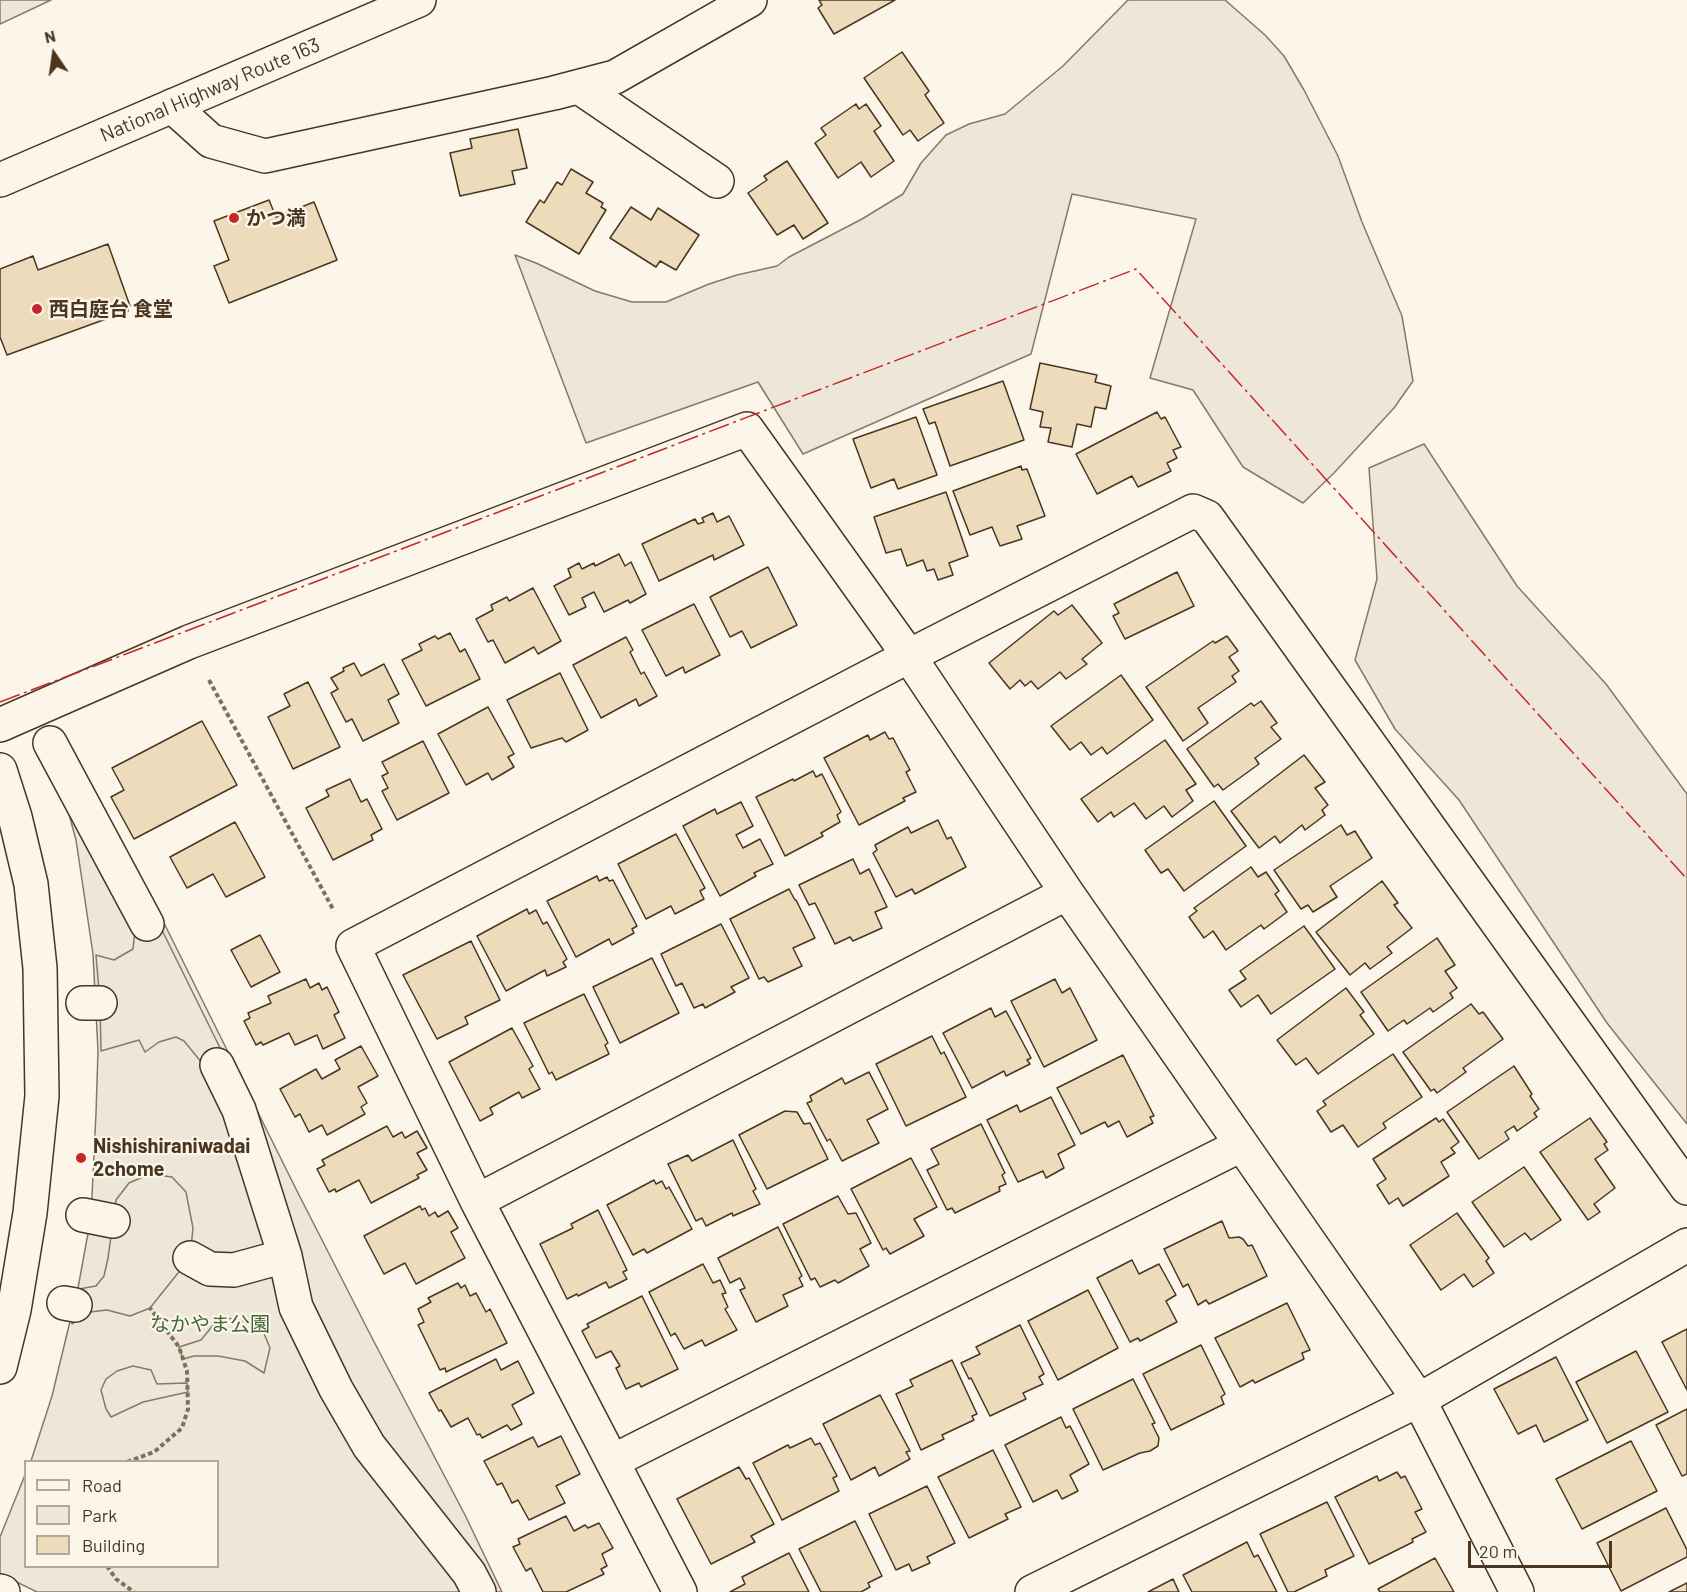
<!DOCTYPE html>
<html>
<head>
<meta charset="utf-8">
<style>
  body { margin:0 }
  #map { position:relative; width:1687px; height:1592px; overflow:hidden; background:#fbf6e9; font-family:Barlow,sans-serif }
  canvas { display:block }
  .legend { position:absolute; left:24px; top:1460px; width:195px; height:108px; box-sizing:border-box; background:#fbf6e9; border:2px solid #b4a999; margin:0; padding:8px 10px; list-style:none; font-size:18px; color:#4a3520 }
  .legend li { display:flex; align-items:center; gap:12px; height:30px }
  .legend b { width:30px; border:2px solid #b4a999 }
  .north { position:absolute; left:24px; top:24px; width:60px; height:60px; -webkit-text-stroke:4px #fbf6e9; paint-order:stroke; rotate:347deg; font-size:16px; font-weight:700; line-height:24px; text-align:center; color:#4a3520 }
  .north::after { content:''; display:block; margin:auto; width:21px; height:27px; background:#4a3520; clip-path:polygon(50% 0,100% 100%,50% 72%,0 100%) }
  .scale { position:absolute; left:1468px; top:1541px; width:144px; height:27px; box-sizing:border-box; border:3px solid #4a3520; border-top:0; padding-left:8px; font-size:18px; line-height:21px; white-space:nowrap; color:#4a3520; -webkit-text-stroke:4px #fbf6e9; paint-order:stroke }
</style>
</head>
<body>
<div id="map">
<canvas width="1687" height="1592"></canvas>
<ul class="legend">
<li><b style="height:8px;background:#fbf6e9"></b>Road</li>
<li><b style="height:16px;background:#ede6d9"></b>Park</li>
<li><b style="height:16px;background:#ecdcbc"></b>Building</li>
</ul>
<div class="north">N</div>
<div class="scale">20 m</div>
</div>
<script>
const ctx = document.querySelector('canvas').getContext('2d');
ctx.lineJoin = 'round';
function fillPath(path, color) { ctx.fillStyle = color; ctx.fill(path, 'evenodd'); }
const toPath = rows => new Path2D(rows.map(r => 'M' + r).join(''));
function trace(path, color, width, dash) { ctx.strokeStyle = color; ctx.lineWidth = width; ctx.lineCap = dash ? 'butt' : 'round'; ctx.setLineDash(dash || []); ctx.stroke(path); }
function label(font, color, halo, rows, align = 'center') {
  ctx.font = font + ' Barlow,"Noto Sans JP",sans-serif'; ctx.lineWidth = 4.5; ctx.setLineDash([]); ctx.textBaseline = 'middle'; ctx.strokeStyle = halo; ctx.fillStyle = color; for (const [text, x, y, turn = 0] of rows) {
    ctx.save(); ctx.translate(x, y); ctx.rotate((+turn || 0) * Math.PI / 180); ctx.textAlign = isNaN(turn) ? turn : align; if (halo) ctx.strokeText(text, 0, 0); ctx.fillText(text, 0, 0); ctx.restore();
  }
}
const green = toPath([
  [1128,0,1225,0,1265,35,1284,56,1304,90,1338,156,1362,222,1402,316,1413,381,1394,408,1334,473,1303,503,1243,467,1193,390,1150,378,1196,219,1072,194,1031,354,803,454,758,382,586,443,515,255,536,263,595,291,632,302,666,302,709,284,737,275,777,266,789,257,862,219,903,194,921,163,946,135,969,124,1005,114,1063,66,1128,0],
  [1424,444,1517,586,1606,684,1687,794,1687,1124,1607,1023,1459,800,1395,729,1355,660,1377,579,1369,468,1424,444],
  [67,807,161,917,296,1189,371,1336,465,1515,502,1592,37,1592,0,1574,0,1537,25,1475,26,1566,218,1566,218,1462,31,1461,52,1396,78,1288,91,1217,96,1113,98,1051,93,954,76,840,67,807]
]);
const parking = toPath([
  [0,0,51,0,0,24,0,0],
  [157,920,227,1062,207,1069,184,1041,176,1037,159,1042,145,1052,139,1040,101,1051,100,1003,96,955,114,960,133,949,135,930,157,920],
  [150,1174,172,1177,186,1192,193,1228,190,1258,150,1308,130,1316,107,1310,90,1312,72,1324,79,1289,96,1286,104,1276,108,1258,116,1200,129,1183,150,1174],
  [227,1318,247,1322,263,1331,270,1348,264,1373,245,1361,218,1356,194,1356,183,1359,179,1347,201,1340,214,1324,227,1318],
  [133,1366,151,1370,157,1384,187,1383,188,1392,143,1402,111,1417,106,1409,101,1390,106,1379,117,1371,133,1366]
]);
const building = toPath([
  [819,0,895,0,834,34,818,8,822,5,819,0],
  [902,52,929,91,925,95,944,123,918,141,910,130,903,135,864,78,902,52],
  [856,104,859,109,866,104,881,126,874,131,894,161,871,177,861,162,838,178,815,143,826,135,821,128,856,104],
  [518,129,527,168,512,171,515,184,460,196,450,153,472,148,470,139,518,129],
  [787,161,828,223,803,239,794,225,777,235,748,193,767,180,764,176,787,161],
  [571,169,593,182,586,193,603,203,601,207,606,210,579,254,526,222,540,200,544,203,557,182,562,185,571,169],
  [269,200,276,217,314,202,337,260,229,303,214,266,229,260,214,221,269,200],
  [631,207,651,220,658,208,699,235,676,270,660,261,656,267,610,238,631,207],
  [108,244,130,306,127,306,128,311,7,355,0,337,0,269,33,256,38,270,108,244],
  [1040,363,1097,375,1095,382,1111,386,1106,409,1095,407,1091,427,1077,424,1072,447,1048,442,1051,428,1040,427,1043,412,1030,409,1040,363],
  [1003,381,1024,440,950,466,935,422,929,424,923,409,1003,381],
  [1157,412,1161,419,1165,417,1181,447,1173,450,1177,458,1167,463,1171,471,1138,487,1132,476,1097,494,1076,454,1157,412],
  [916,417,937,475,898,489,894,479,871,488,853,439,916,417],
  [1021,466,1022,470,1027,469,1045,516,1017,526,1022,539,1000,546,992,527,970,535,953,491,1021,466],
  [946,492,968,556,949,563,953,575,938,580,934,569,927,571,923,560,907,566,901,549,886,553,874,517,946,492],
  [713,513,717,522,729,516,744,545,714,560,713,555,659,581,642,544,695,519,698,524,704,522,702,518,713,513],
  [619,554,625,566,631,562,646,594,630,603,628,600,604,612,594,592,582,598,586,607,569,615,554,586,571,577,568,569,579,563,582,569,594,563,595,566,619,554],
  [768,567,797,625,751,648,742,631,730,637,710,597,768,567],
  [1177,572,1194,606,1125,639,1113,616,1119,613,1114,604,1177,572],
  [533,588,561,641,538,654,534,647,505,663,493,640,488,642,476,619,493,610,491,605,507,597,509,601,533,588],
  [694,604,720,655,685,673,683,667,666,676,642,630,694,604],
  [1072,605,1102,643,1082,659,1087,664,1066,679,1060,672,1038,689,1031,681,1025,686,1020,680,1010,689,989,663,1054,611,1058,615,1072,605],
  [450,633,460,652,465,649,480,679,426,706,402,660,422,650,419,644,435,636,438,639,450,633],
  [1227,636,1238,651,1229,657,1239,671,1232,676,1236,682,1198,708,1208,723,1183,741,1146,687,1213,641,1215,643,1227,636],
  [626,637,633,650,630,652,641,674,644,672,657,696,639,706,636,699,601,718,573,665,626,637],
  [354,663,361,676,384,664,399,694,388,700,399,723,363,741,352,719,346,722,331,693,338,689,331,678,344,671,343,668,354,663],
  [560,673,588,730,566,742,562,738,531,748,507,700,560,673],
  [1121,675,1153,720,1107,754,1102,747,1091,755,1081,742,1070,750,1051,726,1121,675],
  [308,682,340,747,293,769,268,717,290,706,284,694,308,682],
  [1261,701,1277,723,1271,727,1281,739,1255,758,1259,764,1223,790,1218,784,1214,787,1187,749,1251,703,1254,706,1261,701],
  [488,707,514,754,508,757,514,767,492,780,488,773,466,785,438,734,488,707],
  [202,721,237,785,134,839,111,797,124,790,112,768,202,721],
  [885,732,889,739,893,738,910,770,906,772,916,792,903,798,905,801,859,825,824,758,868,735,870,740,885,732],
  [1165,740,1196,784,1186,790,1193,801,1172,817,1164,806,1146,819,1134,803,1114,817,1111,812,1098,822,1081,799,1165,740],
  [423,741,449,793,397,820,382,791,388,788,382,776,388,773,382,762,423,741],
  [1304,755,1325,782,1315,788,1328,805,1322,810,1325,815,1305,830,1302,825,1280,843,1275,836,1259,848,1231,811,1304,755],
  [813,771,816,777,822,774,841,812,837,815,840,822,821,833,823,836,785,856,756,797,793,779,794,781,813,771],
  [350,779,361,802,367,799,382,829,371,835,373,840,333,860,306,808,329,796,326,790,350,779],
  [1214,801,1246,846,1184,891,1168,869,1161,873,1145,850,1214,801],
  [741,802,753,826,736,835,743,848,760,839,773,864,754,873,756,876,720,896,683,826,715,809,717,814,741,802],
  [938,820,947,839,951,837,966,867,915,894,912,889,896,897,873,853,877,850,875,845,908,827,911,833,938,820],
  [235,822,265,877,226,897,213,874,187,888,170,857,235,822],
  [1341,825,1347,835,1355,831,1372,858,1330,886,1337,897,1313,912,1308,905,1301,909,1274,870,1341,825],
  [676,834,705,888,700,891,704,899,675,914,671,906,646,919,618,864,676,834],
  [853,859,860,874,869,869,887,907,875,912,882,928,853,941,850,937,835,944,815,903,809,905,799,885,853,859],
  [1251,867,1258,877,1266,872,1279,891,1275,894,1287,912,1264,929,1261,925,1226,950,1213,931,1204,938,1189,917,1197,911,1194,908,1251,867],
  [597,876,599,881,607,877,609,881,613,880,637,926,632,929,634,933,612,945,609,939,576,957,547,901,597,876],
  [1382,881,1398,903,1394,905,1412,928,1387,947,1392,953,1370,969,1365,963,1350,975,1316,932,1382,881],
  [789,889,795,900,796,900,815,938,793,948,802,966,768,982,764,977,759,979,730,919,789,889],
  [527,909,529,914,536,910,543,924,547,922,567,959,563,962,566,967,547,976,545,970,506,991,477,936,527,909],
  [721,924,749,978,731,987,735,992,705,1008,703,1004,694,1008,682,983,676,986,661,954,721,924],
  [1304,926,1335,969,1271,1014,1258,995,1241,1007,1229,990,1246,979,1240,971,1304,926],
  [260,935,280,972,251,987,231,950,260,935],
  [1437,938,1455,965,1445,971,1457,988,1450,993,1453,998,1433,1012,1430,1008,1407,1024,1404,1020,1388,1031,1361,992,1437,938],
  [471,941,500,1000,465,1017,468,1024,437,1039,403,975,471,941],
  [652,958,679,1013,620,1043,593,987,652,958],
  [306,979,310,988,319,983,322,990,327,987,339,1012,334,1015,345,1038,323,1049,317,1035,295,1045,289,1033,263,1045,261,1042,256,1045,244,1021,250,1018,248,1013,271,1003,268,996,306,979],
  [1055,979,1062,993,1070,988,1097,1040,1044,1067,1011,1001,1055,979],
  [1346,988,1364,1012,1360,1015,1374,1034,1318,1074,1306,1058,1296,1065,1277,1040,1346,988],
  [584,994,608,1043,605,1045,609,1054,556,1080,552,1072,549,1074,524,1023,584,994],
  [1471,1004,1479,1014,1483,1012,1503,1039,1463,1068,1466,1072,1437,1093,1434,1089,1431,1091,1403,1052,1471,1004],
  [991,1008,995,1017,1006,1011,1031,1058,1027,1060,1030,1064,1006,1076,1004,1071,972,1088,943,1033,991,1008],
  [512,1028,533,1066,529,1069,540,1089,522,1098,519,1092,490,1108,493,1114,480,1121,449,1062,512,1028],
  [932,1036,941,1054,944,1052,966,1097,906,1126,876,1064,932,1036],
  [361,1046,378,1076,358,1087,367,1103,361,1107,365,1114,327,1135,322,1125,309,1132,300,1114,295,1117,280,1089,316,1069,322,1079,340,1069,335,1060,361,1046],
  [1393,1054,1422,1097,1383,1123,1386,1128,1358,1147,1343,1125,1331,1132,1317,1111,1326,1105,1323,1101,1393,1054],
  [1123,1055,1154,1116,1150,1117,1153,1123,1127,1137,1119,1121,1108,1127,1105,1122,1081,1134,1057,1088,1123,1055],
  [1514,1066,1532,1094,1530,1096,1539,1109,1534,1113,1537,1117,1517,1131,1514,1126,1505,1132,1509,1139,1479,1159,1447,1112,1514,1066],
  [869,1072,888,1109,867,1120,879,1143,842,1161,830,1139,827,1141,807,1103,812,1101,810,1096,842,1078,845,1084,869,1072],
  [1051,1097,1075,1145,1058,1154,1064,1168,1046,1178,1043,1171,1018,1182,987,1120,1017,1105,1020,1112,1051,1097],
  [785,1111,797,1112,804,1124,810,1123,828,1159,767,1189,739,1135,785,1111],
  [1436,1118,1439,1122,1443,1119,1459,1142,1451,1148,1455,1153,1441,1162,1449,1176,1403,1206,1398,1198,1389,1204,1377,1185,1386,1179,1373,1159,1436,1118],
  [1590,1118,1607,1142,1604,1144,1608,1150,1595,1159,1615,1188,1594,1204,1600,1212,1588,1220,1540,1152,1590,1118],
  [981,1124,1005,1173,1002,1175,1006,1184,999,1187,1000,1191,955,1213,952,1208,947,1210,927,1170,939,1164,931,1149,981,1124],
  [387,1126,393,1137,402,1132,405,1138,417,1131,427,1148,417,1153,427,1170,417,1175,419,1178,371,1203,359,1180,336,1192,335,1189,329,1192,317,1169,325,1165,322,1160,387,1126],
  [733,1140,756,1189,753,1191,760,1204,733,1216,732,1213,706,1226,702,1218,696,1221,668,1164,688,1155,692,1161,733,1140],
  [911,1158,937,1207,914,1219,924,1236,890,1254,886,1248,883,1250,851,1189,911,1158],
  [1524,1167,1561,1220,1531,1240,1525,1233,1504,1247,1472,1202,1524,1167],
  [654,1180,656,1184,662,1181,666,1189,669,1187,692,1229,647,1253,644,1249,633,1255,607,1205,654,1180],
  [838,1196,848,1214,856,1213,871,1243,860,1249,869,1266,838,1283,835,1280,820,1287,815,1278,811,1280,783,1224,838,1196],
  [420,1206,422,1210,425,1208,429,1216,435,1212,438,1217,448,1211,458,1228,451,1232,465,1258,416,1284,405,1263,384,1274,364,1236,420,1206],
  [598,1210,627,1270,623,1272,627,1279,609,1288,606,1282,578,1296,577,1294,567,1299,540,1244,573,1228,571,1224,598,1210],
  [1457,1213,1489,1258,1486,1261,1494,1273,1473,1287,1464,1274,1441,1290,1410,1245,1457,1213],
  [1222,1221,1229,1238,1239,1237,1243,1239,1248,1246,1252,1245,1267,1276,1209,1304,1206,1300,1198,1305,1188,1284,1183,1287,1164,1249,1222,1221],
  [778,1227,802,1276,799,1278,803,1286,783,1295,788,1306,756,1322,740,1290,745,1288,740,1278,730,1283,718,1258,778,1227],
  [1132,1260,1139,1274,1159,1264,1176,1295,1166,1301,1177,1322,1140,1341,1138,1338,1130,1342,1097,1278,1132,1260],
  [703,1264,713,1283,720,1280,726,1293,722,1294,728,1307,725,1309,737,1330,705,1346,702,1340,684,1349,675,1333,671,1336,649,1292,703,1264],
  [458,1283,461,1288,465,1285,470,1296,476,1293,486,1312,490,1309,507,1343,446,1372,445,1368,440,1370,418,1325,424,1322,418,1309,431,1302,428,1298,458,1283],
  [1088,1290,1118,1348,1058,1380,1028,1321,1088,1290],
  [642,1296,678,1369,641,1387,639,1383,626,1389,616,1368,620,1366,611,1351,596,1358,582,1331,589,1327,587,1324,642,1296],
  [1287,1303,1310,1350,1302,1353,1304,1359,1255,1383,1253,1380,1240,1387,1215,1338,1287,1303],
  [1020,1325,1044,1374,1039,1377,1043,1384,1023,1393,1026,1399,990,1416,971,1378,969,1379,961,1363,980,1354,976,1347,1020,1325],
  [1687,1329,1687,1390,1662,1342,1687,1329],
  [1201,1345,1225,1394,1221,1397,1224,1404,1171,1430,1143,1374,1201,1345],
  [1636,1351,1668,1412,1607,1443,1576,1382,1636,1351],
  [1556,1357,1588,1420,1544,1442,1536,1425,1518,1434,1494,1389,1556,1357],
  [496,1359,501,1370,518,1361,534,1393,512,1405,522,1424,511,1430,507,1425,482,1438,480,1434,477,1435,468,1418,451,1427,441,1410,439,1411,429,1393,496,1359],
  [952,1360,977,1414,972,1416,974,1420,942,1435,944,1439,921,1450,896,1394,913,1386,910,1380,952,1360],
  [1133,1379,1155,1423,1152,1424,1159,1438,1158,1446,1150,1451,1140,1453,1103,1470,1073,1409,1133,1379],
  [880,1395,910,1451,906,1452,910,1459,879,1476,875,1467,851,1480,823,1424,880,1395],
  [1687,1409,1687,1474,1682,1476,1656,1425,1687,1409],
  [1061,1417,1066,1428,1070,1426,1089,1464,1070,1475,1078,1491,1062,1499,1057,1490,1033,1502,1005,1445,1061,1417],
  [561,1436,580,1474,556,1486,565,1503,529,1520,518,1500,512,1503,502,1483,497,1485,484,1461,533,1437,538,1447,561,1436],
  [811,1438,815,1445,820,1443,837,1476,833,1478,839,1491,782,1520,753,1463,788,1445,790,1448,811,1438],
  [1631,1441,1657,1491,1582,1529,1556,1479,1631,1441],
  [993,1450,1021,1507,1005,1514,1008,1519,969,1538,938,1477,993,1450],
  [739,1467,746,1479,749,1478,774,1524,751,1536,755,1542,711,1564,677,1499,739,1467],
  [1397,1472,1401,1478,1405,1476,1422,1509,1415,1512,1426,1532,1412,1539,1413,1542,1369,1564,1335,1497,1377,1476,1379,1481,1397,1472],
  [927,1486,955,1543,927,1557,930,1563,912,1571,909,1564,896,1570,869,1514,927,1486],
  [1327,1502,1354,1556,1325,1570,1327,1576,1294,1592,1288,1592,1260,1534,1327,1502],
  [1666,1508,1687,1550,1687,1557,1621,1591,1597,1543,1666,1508],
  [566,1516,574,1531,585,1525,588,1528,599,1523,613,1548,602,1554,607,1566,601,1569,604,1574,566,1592,543,1592,531,1568,526,1571,513,1547,520,1544,518,1539,566,1516],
  [855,1521,882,1576,868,1583,870,1587,861,1592,821,1592,799,1549,855,1521],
  [1247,1542,1254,1557,1258,1555,1277,1592,1192,1592,1183,1575,1247,1542],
  [789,1553,809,1592,730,1592,745,1584,742,1577,789,1553],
  [1435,1558,1454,1592,1380,1592,1378,1589,1435,1558],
  [1173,1579,1179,1592,1148,1592,1173,1579],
  [1687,1583,1687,1592,1669,1592,1687,1583]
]);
const path = toPath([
  [209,680,334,911],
  [127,1462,154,1452,182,1428,188,1409,187,1371,179,1347,150,1308],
  [107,1566,116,1579,134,1592]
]);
const minor = toPath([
  [579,87,717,181],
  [172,106,211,141,265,156,554,93,615,77,750,0],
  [0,725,189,642,747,429,909,656,1067,893,1419,1400,1517,1592],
  [50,743,147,924],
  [0,770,15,817,31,884,40,968,42,1096,30,1213,14,1310,0,1367],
  [83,1003,100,1003],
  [217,1065,239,1110,285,1256,296,1307,336,1389,369,1446,469,1573,479,1592],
  [477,1201,1067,893],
  [83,1215,113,1221],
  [190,1258,210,1269,234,1270,285,1256],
  [64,1303,75,1305],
  [613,1461,1241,1145],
  [0,1591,3,1592],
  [680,1592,477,1201,353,946,909,656,1193,511,1207,517,1687,1188],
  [1032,1592,1419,1400,1687,1245]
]);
const highway = toPath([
  [0,180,419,0]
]);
const power = toPath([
  [0,702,1136,269,1687,879]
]);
const markers = [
  [234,218,6,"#c62828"],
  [37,309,6,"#c62828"],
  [81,1158,6,"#c62828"]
];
const streetNames = [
  ["National Highway Route 163",210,90,-23]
];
const poiNames = [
  ["かつ満",246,218],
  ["西白庭台 食堂",49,309],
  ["Nishishiraniwadai",93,1146],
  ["2chome",93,1169]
];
const parkNames = [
  ["なかやま公園",210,1324]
];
fillPath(green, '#ede6d9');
trace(green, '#887966', 1.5);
fillPath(parking, '#ede7d9');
trace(parking, '#887966', 1.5);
fillPath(building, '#ecdcbc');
trace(building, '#4a3520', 1.5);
trace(minor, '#4a3520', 36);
trace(highway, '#4a3520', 36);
trace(path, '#7f6f5c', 4, [4.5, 3]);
trace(minor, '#fbf6e9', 33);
trace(highway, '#fbf6e9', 33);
trace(power, '#c62828', 1.5, [21, 4.5, 3, 4.5]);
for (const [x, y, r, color] of markers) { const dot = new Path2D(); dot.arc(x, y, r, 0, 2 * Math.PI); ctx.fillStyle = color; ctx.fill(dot); trace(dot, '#fbf6e9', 2); }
label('20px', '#4a3520', '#fbf6e9', streetNames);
label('bold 20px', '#4a3520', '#fbf6e9', poiNames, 'left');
label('20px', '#436837', '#fbf6e9', parkNames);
</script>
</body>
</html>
